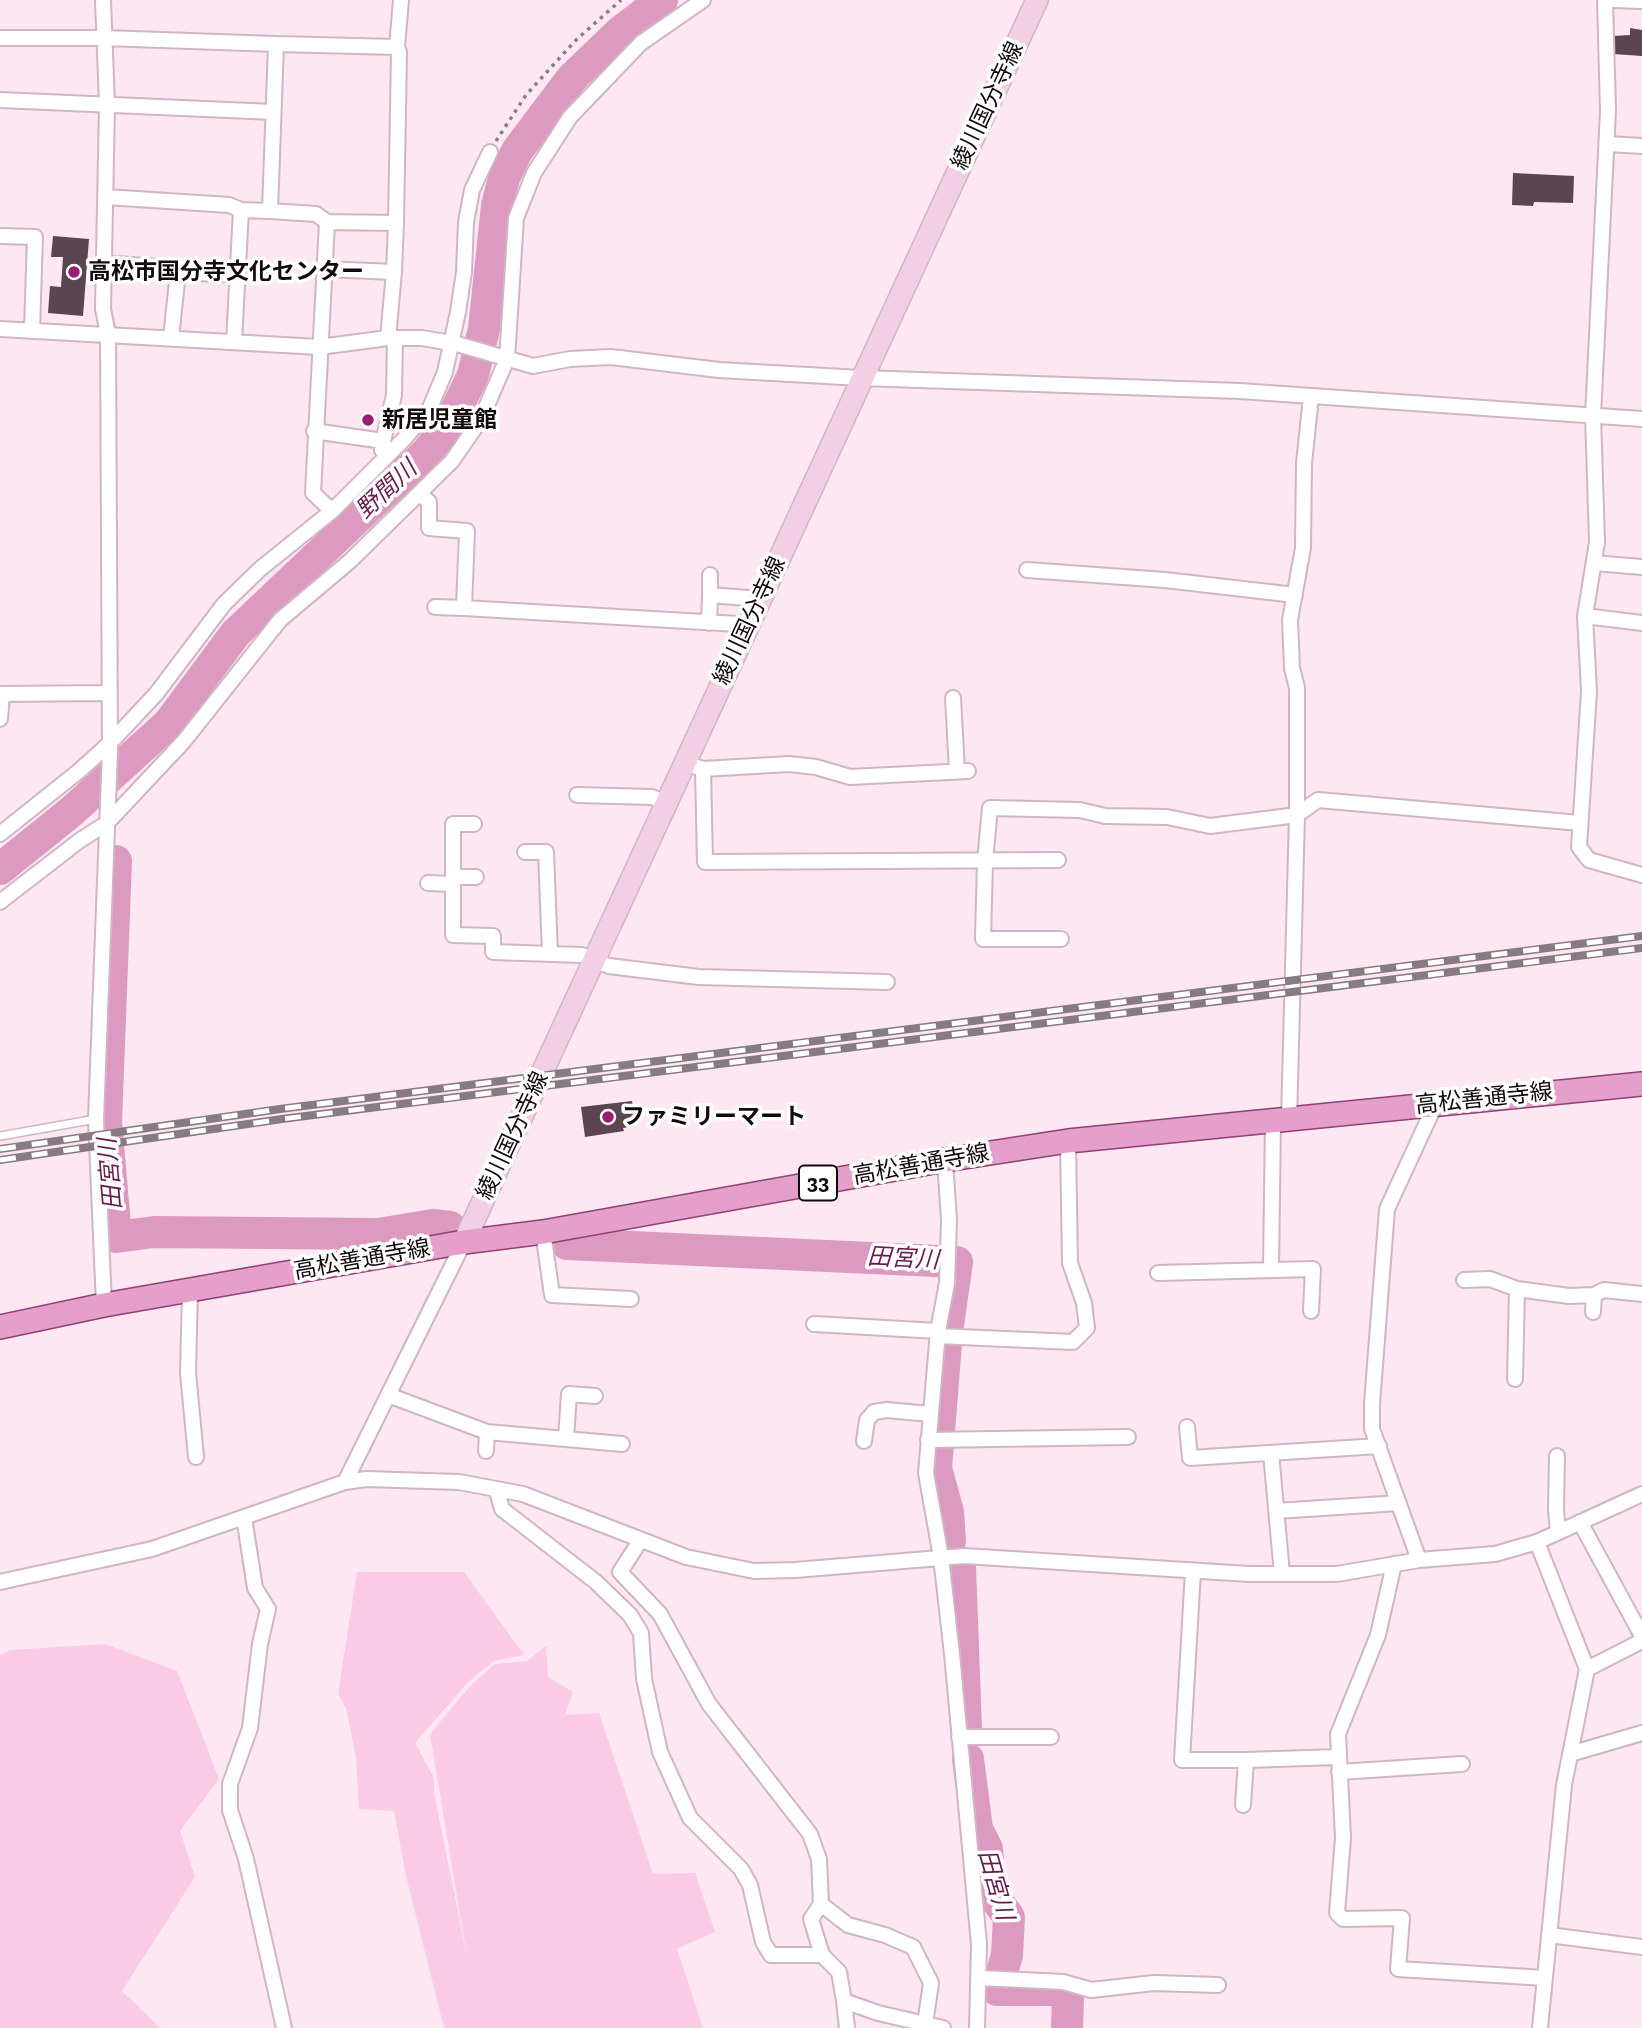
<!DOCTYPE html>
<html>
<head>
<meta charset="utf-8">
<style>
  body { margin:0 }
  canvas { display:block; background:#fce7f2 }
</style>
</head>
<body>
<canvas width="1642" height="2028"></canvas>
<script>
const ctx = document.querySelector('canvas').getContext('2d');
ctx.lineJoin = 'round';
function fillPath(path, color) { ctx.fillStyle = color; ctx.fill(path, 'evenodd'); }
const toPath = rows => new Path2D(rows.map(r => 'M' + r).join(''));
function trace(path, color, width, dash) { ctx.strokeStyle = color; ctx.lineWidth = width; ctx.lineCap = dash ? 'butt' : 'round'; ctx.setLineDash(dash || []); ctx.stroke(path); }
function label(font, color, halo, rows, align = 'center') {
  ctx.font = font + ' "Zilla Slab","Noto Sans JP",serif'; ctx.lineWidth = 7; ctx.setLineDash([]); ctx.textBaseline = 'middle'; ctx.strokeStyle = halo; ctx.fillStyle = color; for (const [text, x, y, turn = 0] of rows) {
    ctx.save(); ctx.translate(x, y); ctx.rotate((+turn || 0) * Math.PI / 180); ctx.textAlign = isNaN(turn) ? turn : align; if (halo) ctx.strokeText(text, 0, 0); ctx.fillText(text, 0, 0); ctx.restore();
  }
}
const green = toPath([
  [357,1572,464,1572,524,1655,494,1661,469,1681,415,1743,434,1778,434,1793,467,1957,430,1734,471,1685,495,1664,527,1661,546,1646,548,1677,573,1692,565,1715,599,1713,653,1874,695,1873,715,1932,677,1949,703,2028,444,2028,406,1876,394,1811,359,1809,356,1758,346,1708,338,1694],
  [105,1644,177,1671,219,1779,180,1831,195,1877,122,1991,160,2028,0,2028,0,1655,11,1650]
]);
const river = toPath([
  [116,861,106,1122,116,1237,154,1232,378,1234,433,1225,450,1227],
  [0,869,72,811,169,723,235,634,427,452,450,423,473,375,484,329,497,206,504,178,517,151,572,78,620,32,662,0],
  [567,1244,957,1262,947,1332,936,1468,948,1512,950,1541],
  [960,1567,966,1729],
  [968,1759,977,1829,987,1849,990,1885,992,1894,1009,1917,1007,1955,997,1990,1064,1990,1068,1997,1067,2028]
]);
const building = toPath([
  [1630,28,1642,30,1642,56,1613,54,1613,36,1630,35],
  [1513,173,1574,176,1573,203,1534,202,1533,206,1512,205],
  [53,236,89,239,83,316,48,313,50,286,61,287,63,257,51,257],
  [632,1101,636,1126,623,1128,624,1131,585,1137,581,1107]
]);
const path = toPath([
  [496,141,526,95,576,40,621,0]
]);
const lane = toPath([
  [0,1136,96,1119]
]);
const street = toPath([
  [103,0,107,105,103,309,108,334,110,750,96,1119,104,1305],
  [1605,0,1608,111,1593,416,1597,542,1585,616,1589,691,1579,847,1589,860,1642,875],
  [1615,0,1642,1],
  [0,38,104,38,276,44],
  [0,100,273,112],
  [1607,144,1642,146],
  [106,197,229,205,241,210],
  [327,222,396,223,399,52,397,47],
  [0,236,35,237,32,331],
  [103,263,173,268,178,272,237,275],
  [324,269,394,272,396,223],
  [0,329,319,347,388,338,422,338,457,344,533,366,570,359,611,357,719,370,861,378,1240,391,1642,419],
  [171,338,178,272],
  [388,338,394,272],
  [234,342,241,210,270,211],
  [314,431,383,441,382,450],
  [383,441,394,395,395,338],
  [420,494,429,502,429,528,467,531,464,608,738,624,747,627],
  [332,511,313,493,327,222,316,214,270,211,276,44,397,47,401,0],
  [1594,563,1642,567],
  [1027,570,1165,580,1295,595],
  [710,575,710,595],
  [435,607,464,608],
  [1585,616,1642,623],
  [709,623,710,595,759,599],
  [0,694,110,693],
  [953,698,957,771],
  [0,719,2,694],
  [684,763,703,769,705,862,1058,860],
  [703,769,789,764,816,767,850,777,968,771],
  [577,795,652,797,666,803],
  [474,824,453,824,453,935,493,936,493,952,582,955,609,966,699,977,887,982],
  [0,834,79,771,110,743,156,694,224,604,260,569,332,511,405,438,429,410,445,372,458,312,464,272,466,222,472,190,490,152],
  [525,852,546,852,550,954],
  [453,877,476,877],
  [428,883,453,884],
  [0,902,79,841,107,823,184,741,280,620,350,561,452,461,481,419,507,359,516,218,534,173,570,117,641,43,703,0],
  [1061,939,983,939,985,861,990,808,1080,810,1105,816,1167,817,1210,826,1297,815,1318,800,1580,823],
  [1289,1120,1297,815,1297,688,1292,668,1290,620,1303,548,1304,463,1311,397],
  [945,1160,949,1221,947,1283,938,1331,926,1473,941,1557,952,1654,979,1944,977,2028],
  [543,1232,552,1295,631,1299],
  [1271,1268,1273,1122],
  [1158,1273,1313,1269,1311,1311],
  [1464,1280,1490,1279,1517,1289,1569,1296,1594,1295,1604,1290,1642,1294],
  [190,1290,188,1373,196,1457],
  [1593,1312,1594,1295],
  [814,1324,938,1331],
  [938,1336,1073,1342,1087,1328,1084,1303,1070,1263,1068,1141],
  [1515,1379,1517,1289],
  [388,1395,487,1432,622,1444],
  [1187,1427,1190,1458,1379,1446],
  [566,1438,569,1394,595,1396],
  [928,1440,1128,1437],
  [864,1441,867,1420,874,1412,887,1410,930,1414],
  [486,1451,487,1432],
  [1271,1453,1282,1574],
  [1557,1456,1556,1510,1558,1532],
  [345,1482,464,1242],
  [497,1491,502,1509,596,1582,630,1615,641,1633,644,1679,660,1752,690,1818,741,1869,750,1885,763,1942,771,1955,822,1955,839,1972,844,2001,878,2013,943,2028],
  [1276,1511,1399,1503],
  [244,1517,255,1588,268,1609,260,1644,250,1728,230,1784,230,1810,246,1859,284,2028],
  [1580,1522,1642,1636],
  [640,1541,620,1572,660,1614,709,1704,810,1834,819,1859,821,1904,811,1919,822,1955],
  [1537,1542,1587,1669,1564,1785,1540,2028],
  [1419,1560,1372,1429,1372,1404,1387,1209,1436,1103],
  [1394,1564,1378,1635,1338,1734,1343,1838,1337,1913,1343,1919,1402,1918,1398,1969,1545,1978],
  [1193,1571,1182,1760,1246,1760,1338,1757],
  [0,1582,152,1549,345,1482,366,1479,459,1482,523,1494,686,1557,754,1571,795,1570,964,1556,1249,1574,1337,1574,1419,1560,1495,1554,1537,1542,1642,1494],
  [1587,1669,1642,1641],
  [959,1737,1051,1737],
  [1570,1754,1642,1733],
  [1339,1772,1462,1764],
  [1243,1805,1246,1760],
  [821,1904,848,1925,885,1935,913,1947,931,1983,925,2024],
  [1549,1935,1642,1947],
  [980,1978,1063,1982,1091,1990,1154,1983,1218,1985],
  [844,2001,847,2028]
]);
const secondary = toPath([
  [464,1242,1037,0]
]);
const primary = toPath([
  [0,1327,104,1305,464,1242,543,1232,945,1160,1068,1141,1642,1084]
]);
const rail = toPath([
  [0,1149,280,1109,1642,936],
  [0,1160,282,1119,1642,948]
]);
const markers = [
  [74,272,7,"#9a1d74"],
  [368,420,7,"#9a1d74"],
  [608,1117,7,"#9a1d74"]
];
const shields = [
  [818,1183,38]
];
const shieldNames = [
  ["33",818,1183]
];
const streetNames = [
  ["綾川国分寺線",988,106,-65],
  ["綾川国分寺線",750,621,-65],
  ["高松善通寺線",1484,1099,-6],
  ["綾川国分寺線",513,1136,-65],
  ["高松善通寺線",921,1165,-10],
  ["高松善通寺線",362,1260,-10]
];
const poiNames = [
  ["高松市国分寺文化センター",88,272],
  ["新居児童館",382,420],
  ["ファミリーマート",622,1117]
];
const waterNames = [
  ["野間川",387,490,-43],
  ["田宮川",111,1174,-95],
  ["田宮川",903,1259,3],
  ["田宮川",995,1885,74]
];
fillPath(green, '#fbcbe6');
trace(river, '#dd9ac1', 32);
fillPath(building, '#5b4551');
trace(lane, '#d0b6c4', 10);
trace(street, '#d0b6c4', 18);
trace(secondary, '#d0b6c4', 24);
trace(primary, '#904173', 26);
trace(path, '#8d7e86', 3.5, [3.5, 5]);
trace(lane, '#fff', 7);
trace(street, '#fff', 14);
trace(secondary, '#f2cfe5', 21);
trace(primary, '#e59fcb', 23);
trace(rail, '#887a82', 8);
trace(rail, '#fff', 5, [16]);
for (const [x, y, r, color] of markers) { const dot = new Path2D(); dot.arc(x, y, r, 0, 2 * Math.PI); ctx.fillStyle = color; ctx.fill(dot); trace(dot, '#fff', 2.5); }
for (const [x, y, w] of shields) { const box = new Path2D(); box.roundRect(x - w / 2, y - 17.5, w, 35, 5); ctx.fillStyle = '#fff'; ctx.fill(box); trace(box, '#11090e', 2); }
label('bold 21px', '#11090e', null, shieldNames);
label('23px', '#11090e', '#fff', streetNames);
label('bold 23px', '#11090e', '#fff', poiNames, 'left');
label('italic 24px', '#691c4f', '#fff', waterNames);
</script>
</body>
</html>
